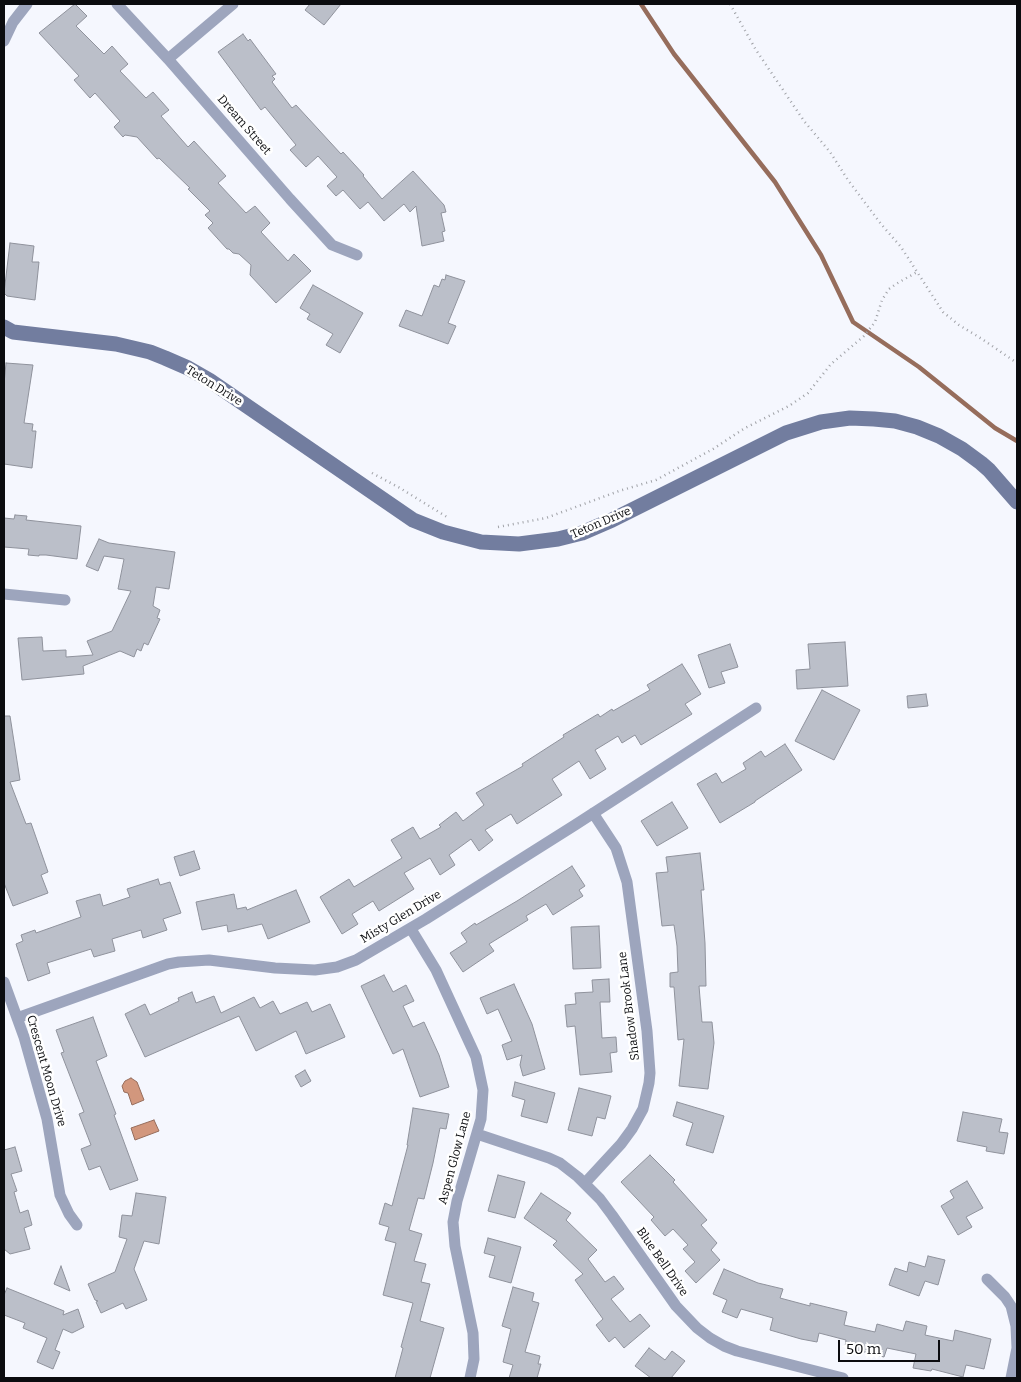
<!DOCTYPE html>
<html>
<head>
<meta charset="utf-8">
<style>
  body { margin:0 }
  #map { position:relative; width:1021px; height:1382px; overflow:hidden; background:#f5f7fe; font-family:Bitter,serif }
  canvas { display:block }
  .frame { position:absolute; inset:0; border:5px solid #0b0c0f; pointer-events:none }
  .scale { position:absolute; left:838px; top:1340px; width:102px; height:22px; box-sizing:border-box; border:2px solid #0b0c0f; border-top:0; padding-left:6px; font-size:15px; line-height:18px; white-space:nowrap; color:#0b0c0f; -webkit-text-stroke:4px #fff; paint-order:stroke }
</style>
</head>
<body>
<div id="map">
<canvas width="1021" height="1382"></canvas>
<div class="frame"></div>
<div class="scale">50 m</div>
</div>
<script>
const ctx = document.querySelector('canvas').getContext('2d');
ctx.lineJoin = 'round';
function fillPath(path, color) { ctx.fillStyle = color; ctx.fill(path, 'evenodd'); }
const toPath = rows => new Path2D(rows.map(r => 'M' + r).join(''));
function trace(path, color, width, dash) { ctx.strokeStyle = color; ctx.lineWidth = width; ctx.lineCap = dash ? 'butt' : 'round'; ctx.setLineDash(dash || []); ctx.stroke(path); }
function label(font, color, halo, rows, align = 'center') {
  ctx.font = font + ' Bitter,serif'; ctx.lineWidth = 5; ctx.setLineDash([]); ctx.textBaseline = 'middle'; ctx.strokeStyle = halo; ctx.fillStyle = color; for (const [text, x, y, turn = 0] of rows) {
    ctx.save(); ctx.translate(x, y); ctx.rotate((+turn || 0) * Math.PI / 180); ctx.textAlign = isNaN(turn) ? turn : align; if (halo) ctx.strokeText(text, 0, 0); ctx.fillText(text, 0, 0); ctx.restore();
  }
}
const water = toPath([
  [131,1078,137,1082,144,1100,132,1105,128,1093,124,1092,122,1086,125,1081,131,1078],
  [154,1120,159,1131,135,1140,131,1128,154,1120]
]);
const stream = toPath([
  [641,4,674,54,775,182,821,255,853,322,919,367,995,428,1017,441]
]);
const building = toPath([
  [75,4,87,16,76,26,104,54,112,46,128,64,120,71,146,98,153,92,169,110,161,116,188,147,194,141,226,176,218,183,246,213,255,206,270,223,261,232,288,261,294,254,311,271,276,303,250,275,251,265,239,254,233,253,229,249,227,249,208,228,213,223,205,215,210,211,188,189,190,188,159,158,157,159,137,137,125,135,123,137,114,127,120,121,95,93,90,98,74,80,79,76,39,33,75,4],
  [310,4,341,4,324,25,305,10,310,4],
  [243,34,248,41,250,39,276,74,272,76,275,79,272,82,292,108,296,105,341,154,343,152,364,175,363,176,382,199,413,171,444,205,446,212,441,213,445,231,442,232,444,241,422,246,416,206,410,212,404,204,384,221,368,202,360,209,343,190,336,196,327,186,337,177,318,156,306,167,290,150,296,145,265,107,261,110,218,52,243,34],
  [10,243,34,246,32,262,39,262,35,300,7,296,4,293,10,243],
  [446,275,465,281,448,323,456,326,448,344,399,326,406,310,422,316,434,285,439,287,442,279,445,280,446,275],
  [313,285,363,313,340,353,326,345,333,334,307,319,310,314,300,308,313,285],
  [6,363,33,365,24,423,33,424,32,431,36,431,32,468,4,464,4,384,6,363],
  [15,515,27,516,26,520,81,526,77,559,46,555,39,555,39,556,28,555,29,549,4,547,4,518,14,519,15,515],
  [99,539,109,543,175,552,169,589,156,587,153,606,160,610,157,618,160,619,148,645,144,643,141,651,137,649,134,657,120,651,83,666,84,674,22,680,18,638,42,637,43,651,66,650,66,657,93,655,87,641,112,631,131,591,118,589,124,559,104,556,98,571,86,566,99,539],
  [845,642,848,686,797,689,796,670,810,669,808,644,845,642],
  [730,644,738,667,721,672,725,683,709,688,698,655,730,644],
  [682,664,701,694,685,704,692,714,641,745,635,735,622,743,618,736,595,750,606,769,590,779,579,761,552,779,562,795,517,824,511,814,485,830,493,840,479,851,471,839,449,855,455,865,440,875,430,858,404,873,414,889,379,911,373,901,352,914,358,924,342,934,320,897,349,879,354,887,402,858,391,840,413,827,420,839,441,827,439,825,456,812,463,821,484,805,476,793,523,766,522,764,564,737,563,735,598,714,600,717,612,709,613,711,650,690,647,685,682,664],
  [822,690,860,710,834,760,795,741,822,690],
  [926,694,928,706,908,708,907,696,926,694],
  [4,716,10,716,20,780,10,782,26,824,31,823,48,872,41,875,48,893,13,906,4,883,4,716],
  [785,744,802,770,755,801,755,802,720,823,697,784,716,773,722,783,746,769,743,763,761,751,765,757,785,744],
  [672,802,688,828,657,846,641,821,672,802],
  [194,851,200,869,180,876,174,857,194,851],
  [700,853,704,890,701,890,705,943,706,986,699,986,702,1022,712,1022,714,1043,708,1089,679,1086,684,1039,678,1040,674,987,670,987,670,973,678,972,677,946,674,925,662,926,656,873,668,872,666,857,700,853],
  [572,866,585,886,579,890,583,896,553,915,546,904,526,916,528,920,489,944,494,951,463,972,450,953,467,942,461,933,475,923,476,925,517,901,572,866],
  [158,879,160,885,170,882,181,913,163,919,167,930,143,938,141,930,112,939,115,951,94,957,91,949,47,963,50,973,28,981,16,944,23,941,21,935,35,930,36,933,81,917,76,901,100,894,103,906,130,897,127,889,158,879],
  [296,890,310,922,268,939,262,924,228,932,227,925,202,930,196,902,234,894,237,909,246,907,247,910,296,890],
  [599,926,601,968,573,969,571,927,599,926],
  [384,975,393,992,406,985,414,1001,403,1006,413,1027,424,1022,439,1055,449,1087,420,1097,403,1049,393,1054,361,986,384,975],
  [609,979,610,1002,600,1002,602,1038,616,1037,617,1052,610,1053,612,1072,580,1075,575,1026,567,1027,565,1005,576,1004,575,993,593,992,592,980,609,979],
  [514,984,532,1024,545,1069,523,1076,520,1065,522,1055,507,1060,502,1045,512,1041,498,1009,487,1014,480,998,514,984],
  [192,992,196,1003,214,996,221,1013,254,997,260,1008,273,1001,280,1014,307,1002,312,1012,330,1004,345,1037,306,1054,296,1031,256,1051,239,1016,145,1057,125,1014,145,1004,150,1015,179,1001,178,998,192,992],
  [93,1017,107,1056,96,1061,116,1114,114,1115,138,1180,110,1190,100,1166,89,1170,81,1149,91,1145,79,1114,84,1112,61,1053,64,1052,56,1030,93,1017],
  [305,1070,311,1081,301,1087,295,1076,305,1070],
  [515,1082,555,1093,547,1123,521,1116,525,1100,512,1096,515,1082],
  [579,1088,611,1096,605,1119,597,1117,592,1136,568,1130,579,1088],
  [677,1102,724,1116,713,1153,686,1145,693,1123,673,1116,677,1102],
  [413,1108,449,1114,446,1129,440,1128,433,1163,424,1199,418,1198,409,1230,422,1234,414,1261,426,1264,421,1282,430,1284,420,1321,444,1328,430,1378,395,1378,403,1348,401,1347,413,1303,383,1295,396,1243,385,1240,389,1227,379,1224,385,1203,392,1206,408,1145,407,1145,413,1108],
  [963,1112,1002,1119,999,1132,1008,1133,1004,1154,986,1151,987,1147,957,1141,963,1112],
  [15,1147,22,1171,11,1174,17,1191,14,1192,20,1213,28,1210,32,1225,24,1228,30,1249,10,1254,4,1249,4,1150,15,1147],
  [650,1155,675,1180,673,1182,707,1220,701,1225,717,1243,711,1250,720,1260,696,1283,685,1271,695,1262,683,1249,688,1245,673,1229,665,1236,651,1220,654,1217,621,1182,650,1155],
  [498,1175,525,1182,515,1218,488,1211,498,1175],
  [967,1181,983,1208,966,1217,972,1227,958,1235,941,1206,954,1198,950,1191,967,1181],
  [136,1193,166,1197,159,1244,144,1241,134,1269,147,1300,126,1309,123,1303,101,1313,96,1302,98,1301,95,1300,88,1284,115,1272,127,1239,119,1237,122,1215,132,1216,136,1193],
  [541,1193,571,1213,566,1220,597,1250,588,1259,605,1282,614,1276,624,1289,611,1299,630,1322,640,1314,650,1326,624,1348,615,1337,609,1342,596,1325,603,1319,575,1280,583,1274,553,1245,557,1241,524,1218,541,1193],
  [488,1238,521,1247,511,1283,489,1277,495,1256,484,1253,488,1238],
  [928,1256,945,1260,938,1285,925,1281,919,1296,889,1285,895,1268,907,1272,909,1262,925,1267,928,1256],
  [61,1266,70,1291,54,1284,61,1266],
  [724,1269,758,1283,783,1289,780,1298,810,1306,810,1303,847,1312,844,1325,875,1332,877,1324,903,1331,906,1321,927,1326,925,1335,953,1341,955,1330,991,1339,984,1369,966,1365,963,1377,932,1369,931,1371,913,1368,916,1354,887,1348,884,1357,845,1347,846,1340,819,1333,817,1342,801,1339,770,1330,773,1318,741,1309,737,1318,722,1312,727,1300,713,1294,724,1269],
  [513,1287,534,1293,532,1301,539,1303,525,1352,540,1356,538,1364,541,1364,537,1378,509,1378,513,1365,503,1362,511,1329,502,1326,513,1287],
  [7,1288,64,1311,63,1315,78,1309,84,1327,72,1333,63,1329,55,1350,60,1352,53,1369,37,1362,47,1338,23,1328,25,1323,4,1315,4,1295,7,1288],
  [649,1348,665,1360,672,1351,685,1361,671,1378,651,1378,635,1366,649,1348]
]);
const path = toPath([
  [730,4,756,50,804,121,830,152,848,180,881,224,901,247,943,312,959,325,982,339,1017,363],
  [372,473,400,488,447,517],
  [498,527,546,518,619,491,656,480,713,449,745,428,789,406,808,393,831,364,864,336,875,322,882,300,889,289,896,284,917,272]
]);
const street = toPath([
  [117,4,168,59,290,199,332,245,357,255],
  [4,41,13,22,27,4],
  [168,59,233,4],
  [4,594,65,600],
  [411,929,436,970,470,1044,476,1057,483,1090,481,1119,457,1201,453,1222,455,1246,473,1333,474,1359,470,1378],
  [4,982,24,1037,47,1119,60,1195,69,1214,77,1225],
  [17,1018,168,964,179,962,209,960,275,968,315,970,337,967,356,960,426,919,575,825,756,708],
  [477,1134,549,1158,560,1163,578,1177,600,1199,612,1215,676,1306,697,1328,710,1338,724,1346,737,1351,843,1378],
  [585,1183,621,1144,632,1129,643,1109,649,1083,650,1073,647,1031,627,882,616,848,593,813],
  [987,1279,1005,1297,1011,1306,1016,1326,1017,1348,1011,1378]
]);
const secondary = toPath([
  [4,327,13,332,116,344,150,352,165,358,188,368,209,380,413,520,443,532,481,542,519,544,558,539,582,533,612,520,786,433,821,422,850,418,874,419,895,421,917,427,939,436,962,449,981,463,989,470,1017,502]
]);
const streetNames = [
  ["Dream Street",244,125,49],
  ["Teton Drive",214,386,32],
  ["Teton Drive",601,523,-23],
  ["Misty Glen Drive",401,917,-31],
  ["Shadow Brook Lane",629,1006,-97],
  ["Crescent Moon Drive",46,1071,74],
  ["Aspen Glow Lane",455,1158,-75],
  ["Blue Bell Drive",662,1262,55]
];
fillPath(water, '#d2977d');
trace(water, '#966d5c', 1);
trace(stream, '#966d5c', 4.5);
fillPath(building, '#bbbfc9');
trace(building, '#8f929c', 1);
trace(path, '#a0a2a7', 2.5, [1, 4]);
trace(street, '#9da5bd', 11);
trace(secondary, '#727d9f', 15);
label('12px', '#0b0c0f', '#fff', streetNames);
</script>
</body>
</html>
